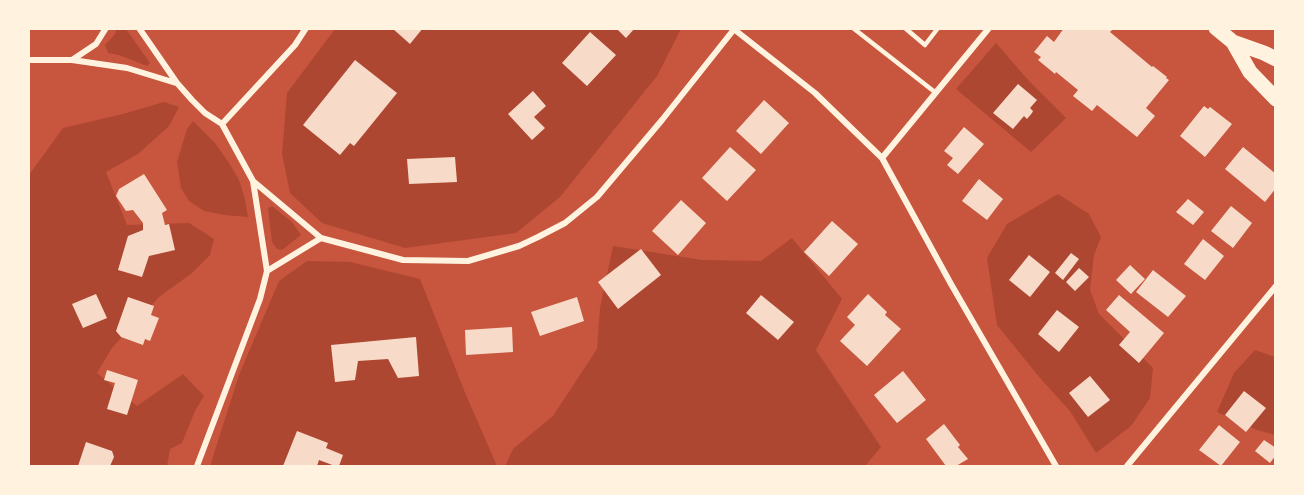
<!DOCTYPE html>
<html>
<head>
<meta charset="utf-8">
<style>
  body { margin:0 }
  #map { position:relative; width:1304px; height:495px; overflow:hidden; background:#c8553d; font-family:"Work Sans",sans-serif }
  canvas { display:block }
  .frame { position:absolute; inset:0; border:30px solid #fff3e0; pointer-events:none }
</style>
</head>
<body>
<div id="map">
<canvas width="1304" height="495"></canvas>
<div class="frame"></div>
</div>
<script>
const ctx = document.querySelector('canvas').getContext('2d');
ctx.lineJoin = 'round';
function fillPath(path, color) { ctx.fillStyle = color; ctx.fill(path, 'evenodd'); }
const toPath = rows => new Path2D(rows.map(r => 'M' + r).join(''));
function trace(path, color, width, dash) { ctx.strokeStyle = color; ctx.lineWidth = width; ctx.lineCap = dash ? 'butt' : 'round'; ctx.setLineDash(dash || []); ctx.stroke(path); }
const green = toPath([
  [116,29,126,29,150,63,147,66,119,55,108,53,105,45,115,34],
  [335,29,681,29,657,76,560,197,516,233,405,248,322,223,290,193,282,154,287,93],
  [996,43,1029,81,1066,118,1031,152,956,89],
  [164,102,179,107,169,126,138,154,106,172,127,225,189,223,214,239,210,255,192,273,159,297,112,348,97,373,137,406,183,374,204,396,195,411,182,443,170,449,167,466,29,466,29,175,63,128,123,114],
  [193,121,215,143,229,163,239,180,245,199,248,217,225,215,204,211,189,201,181,188,177,162,187,129],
  [1058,194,1089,214,1101,237,1094,255,1090,290,1099,314,1153,368,1150,398,1131,426,1096,453,1070,411,1040,378,997,325,987,258,1007,224],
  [272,206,292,222,301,235,282,250,277,249,272,242,268,208],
  [792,238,842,299,816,350,881,447,865,466,505,466,513,449,553,416,597,349,600,308,613,246,702,260,761,261],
  [307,261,350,262,420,279,466,395,497,466,210,466,239,375,279,281],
  [1255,350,1275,357,1275,435,1257,430,1217,412,1234,373]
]);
const building = toPath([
  [392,28,423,28,410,44],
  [616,28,635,28,626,38],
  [1064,28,1110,28,1112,30,1110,32,1152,67,1153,66,1167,77,1166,78,1169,80,1146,108,1155,116,1137,137,1097,105,1092,111,1073,96,1078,90,1056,72,1055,74,1038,60,1041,57,1034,52,1047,36,1054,42],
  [590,32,616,55,587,86,562,63],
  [355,60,397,93,354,146,350,143,340,155,303,125],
  [1018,84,1037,100,1030,108,1033,111,1032,113,1027,119,1024,116,1013,129,993,113],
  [533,91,546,106,534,117,545,128,532,140,508,114],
  [764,100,789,123,761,154,736,131],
  [1204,106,1208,109,1210,107,1232,124,1205,157,1180,136],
  [964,127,984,144,958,174,947,165,953,158,944,151],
  [730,147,756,170,727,201,702,178],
  [1243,147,1276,174,1276,188,1265,202,1225,169],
  [455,157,457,182,409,184,407,159],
  [144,174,167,210,162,213,165,225,169,224,175,250,149,256,142,277,118,270,128,236,143,230,143,223,133,210,126,211,116,196,119,189],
  [979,179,1003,199,987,220,962,201],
  [1188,199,1204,212,1193,225,1176,212],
  [681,200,706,223,678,255,652,231],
  [1231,206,1252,223,1233,248,1211,231],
  [832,221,858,244,829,276,804,252],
  [1203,239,1224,256,1205,280,1184,264],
  [641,249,661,275,618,309,598,282],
  [1071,253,1079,259,1063,280,1055,273],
  [1029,255,1050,272,1030,297,1009,280],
  [1130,265,1145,279,1131,294,1116,280],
  [1079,268,1089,277,1075,291,1066,282],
  [1153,270,1186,296,1168,317,1136,292],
  [96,294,107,318,83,328,72,304],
  [868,294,887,312,885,315,901,329,867,366,840,341,855,325,847,317],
  [761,295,794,322,778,340,746,313],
  [1119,295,1164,333,1139,363,1119,345,1130,332,1106,310],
  [128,297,154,306,151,315,159,318,150,341,145,339,143,345,121,337,116,331],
  [577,297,584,321,540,336,531,312],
  [1057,310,1079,327,1059,352,1038,334],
  [512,327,513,352,466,355,465,330],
  [416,337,419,376,398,378,388,359,358,361,355,380,335,382,331,345],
  [107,370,138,380,127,415,107,409,115,383,104,380],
  [903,371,926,400,897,423,874,395],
  [1090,376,1110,400,1088,417,1069,393],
  [1244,391,1266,408,1246,432,1225,415],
  [944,424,960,445,958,447,968,459,956,466,946,466,926,439],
  [1219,425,1240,442,1221,466,1199,450],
  [297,431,328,443,326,448,343,455,339,466,335,466,319,460,317,466,283,466],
  [1264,440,1276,448,1276,455,1270,463,1255,451],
  [86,442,112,451,114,457,110,466,78,466]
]);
const service = toPath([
  [853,28,936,93],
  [905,28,925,45,938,28]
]);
const minor = toPath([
  [139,28,177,83,192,100,205,113,222,124,253,181,321,238,403,260,468,261,519,246,538,237,565,223,597,197,662,120,735,28],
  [735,30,815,93,882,158,951,284,1056,466],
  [28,60,72,60,96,44,106,28],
  [72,60,127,68,176,83],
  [222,124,295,45,306,28],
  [882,158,989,28],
  [267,271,321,238],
  [197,466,260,299,267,271,253,181],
  [1127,466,1276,286]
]);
const primary = toPath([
  [1216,28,1233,42,1250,72,1276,99],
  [1233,42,1264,53,1276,59]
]);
fillPath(green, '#ae4732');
fillPath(building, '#f7dbc8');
trace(service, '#fff3e0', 4.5);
trace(minor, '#fff3e0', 6);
trace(primary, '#fff3e0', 15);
</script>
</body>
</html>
